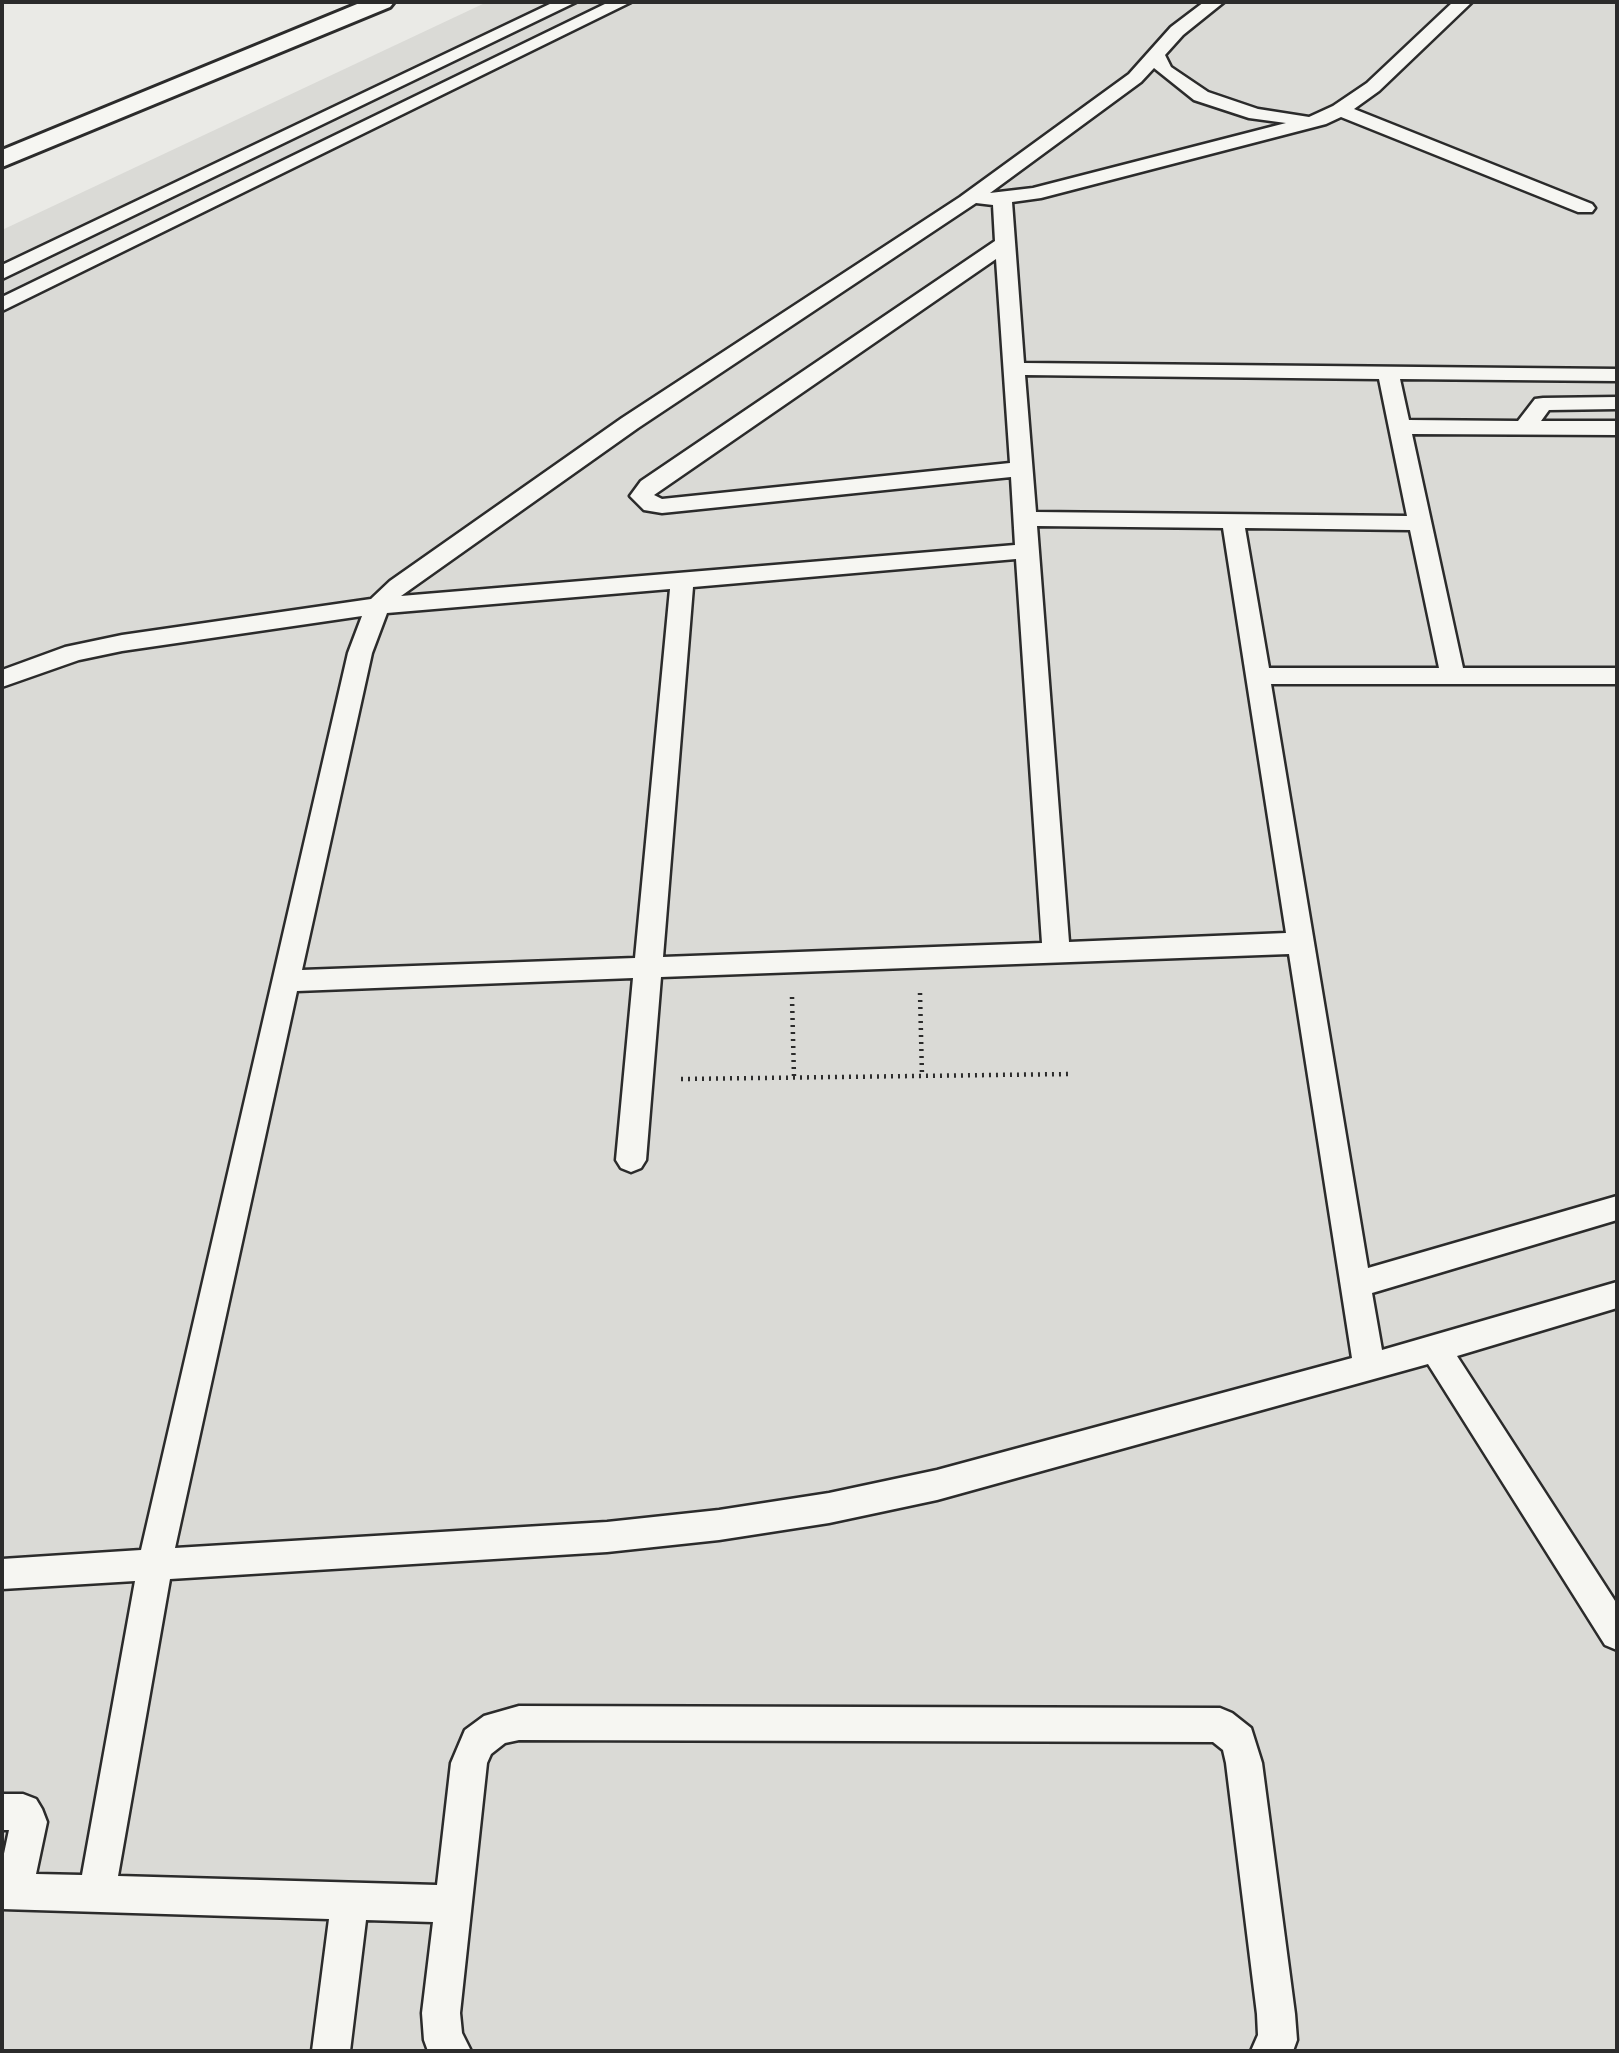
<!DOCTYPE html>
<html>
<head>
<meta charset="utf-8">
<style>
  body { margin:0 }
  #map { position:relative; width:1619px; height:2053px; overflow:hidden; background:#eaeae6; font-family:Mynerve,sans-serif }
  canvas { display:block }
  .frame { position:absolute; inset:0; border:4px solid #2b2b2b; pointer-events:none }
</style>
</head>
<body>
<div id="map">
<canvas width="1619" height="2053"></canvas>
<div class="frame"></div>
</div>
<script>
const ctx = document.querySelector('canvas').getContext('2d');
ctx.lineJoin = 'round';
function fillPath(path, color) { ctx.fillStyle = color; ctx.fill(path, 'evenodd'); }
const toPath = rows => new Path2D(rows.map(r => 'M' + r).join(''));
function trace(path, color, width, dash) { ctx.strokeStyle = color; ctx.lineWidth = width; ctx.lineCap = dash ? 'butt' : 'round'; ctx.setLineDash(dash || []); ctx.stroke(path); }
const built = toPath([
  [487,2,1617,2,1617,2051,2,2051,2,230]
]);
const path = toPath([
  [920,993,922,1076],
  [792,997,794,1077],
  [681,1079,1071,1074]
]);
const lane = toPath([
  [554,2,576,2,2,279,2,265,554,2],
  [609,2,631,2,2,311,2,297,609,2],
  [1204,2,1224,2,1183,35,1165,55,1171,67,1208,92,1258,109,1309,117,1333,106,1367,83,1453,2,1472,2,1379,91,1354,109,1592,204,1595,208,1592,212,1578,212,1341,117,1326,124,1041,198,1012,202,1024,363,1617,369,1617,381,1400,379,1409,420,1518,421,1535,399,1543,398,1617,397,1617,409,1549,410,1541,421,1617,421,1617,435,1412,434,1463,668,1617,668,1617,684,1271,684,1368,1268,1617,1196,1617,1220,1372,1293,1382,1350,1617,1282,1617,1308,1457,1356,1617,1604,1617,1650,1605,1645,1428,1364,937,1500,829,1523,719,1540,607,1552,170,1579,118,1876,437,1885,451,1763,465,1730,484,1716,519,1706,1220,1708,1232,1713,1251,1728,1262,1763,1295,2014,1297,2040,1293,2051,1251,2051,1258,2035,1257,2014,1226,1763,1223,1750,1213,1742,519,1740,505,1743,491,1754,487,1763,460,2013,462,2033,471,2051,428,2051,424,2040,422,2013,433,1922,366,1920,350,2051,312,2051,329,1919,2,1909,2,1863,9,1830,2,1830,2,1794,23,1794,36,1799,42,1809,47,1822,36,1874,82,1875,135,1581,2,1589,2,1559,141,1550,348,653,362,616,122,651,79,660,2,687,2,670,65,647,122,635,371,599,390,581,622,418,960,197,1129,74,1171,27,1204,2],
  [1154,68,1194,100,1249,118,1286,123,1033,188,990,193,1141,82,1154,68],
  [976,203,993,205,995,241,641,481,630,496,644,510,662,513,1011,477,1015,545,401,596,638,428,976,203],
  [996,259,1010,463,662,499,654,495,996,259],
  [1025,375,1379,379,1407,516,1036,512,1025,375],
  [1037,526,1223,528,1286,933,1069,942,1037,526],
  [1245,528,1410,530,1439,668,1269,668,1245,528],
  [1016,559,1042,943,663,957,693,587,1016,559],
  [670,589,635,958,302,970,372,653,387,613,670,589],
  [1289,954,1352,1358,937,1470,829,1493,719,1510,607,1522,175,1548,297,991,633,978,616,1160,621,1168,631,1172,641,1168,646,1160,661,977,1289,954]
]);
const street = toPath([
  [362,2,394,2,390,7,2,167,2,150,362,2]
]);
fillPath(built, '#dadad6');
trace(lane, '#2b2b2b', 5);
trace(street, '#2b2b2b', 6);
trace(path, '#2b2b2b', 4.5, [2, 5]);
fillPath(lane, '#f6f6f2');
fillPath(street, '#f6f6f2');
</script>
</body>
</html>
